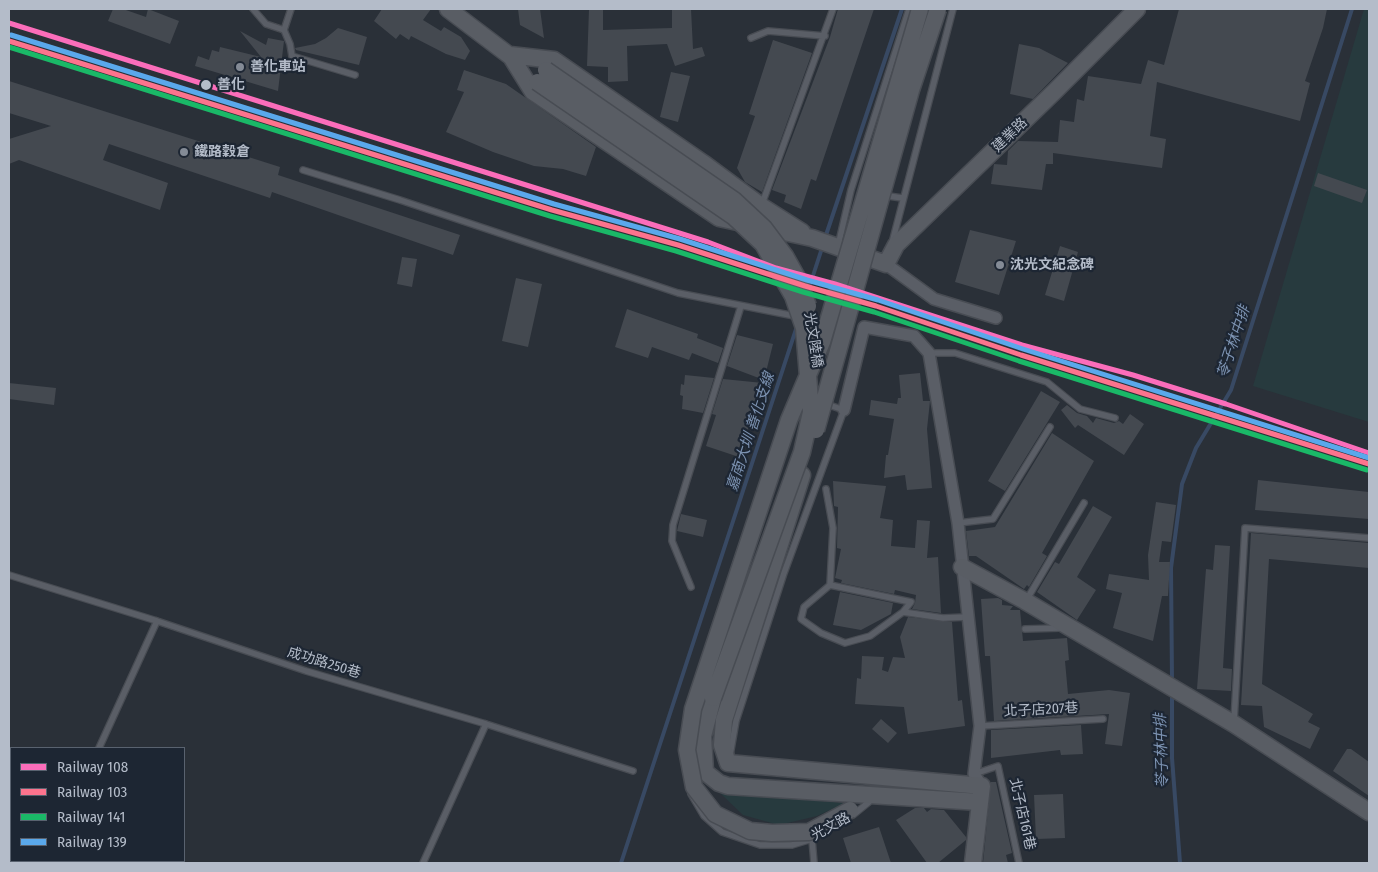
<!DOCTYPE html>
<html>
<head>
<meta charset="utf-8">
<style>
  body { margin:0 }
  #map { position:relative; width:1378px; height:872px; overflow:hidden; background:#2a3038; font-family:"Fira Sans Condensed",sans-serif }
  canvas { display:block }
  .frame { position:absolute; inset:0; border:10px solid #b4bcc9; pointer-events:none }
  .legend { position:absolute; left:10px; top:747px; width:175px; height:115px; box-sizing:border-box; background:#1d2633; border:1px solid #59626f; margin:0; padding:6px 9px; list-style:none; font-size:15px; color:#b4bcc9 }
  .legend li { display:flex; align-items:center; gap:10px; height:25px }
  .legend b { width:25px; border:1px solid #59626f }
</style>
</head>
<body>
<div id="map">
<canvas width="1378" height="872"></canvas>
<div class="frame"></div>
<ul class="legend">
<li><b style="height:6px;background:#fb6dba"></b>Railway 108</li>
<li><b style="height:6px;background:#fc738d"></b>Railway 103</li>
<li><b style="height:6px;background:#1ab867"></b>Railway 141</li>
<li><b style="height:6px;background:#5aa8eb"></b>Railway 139</li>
</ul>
</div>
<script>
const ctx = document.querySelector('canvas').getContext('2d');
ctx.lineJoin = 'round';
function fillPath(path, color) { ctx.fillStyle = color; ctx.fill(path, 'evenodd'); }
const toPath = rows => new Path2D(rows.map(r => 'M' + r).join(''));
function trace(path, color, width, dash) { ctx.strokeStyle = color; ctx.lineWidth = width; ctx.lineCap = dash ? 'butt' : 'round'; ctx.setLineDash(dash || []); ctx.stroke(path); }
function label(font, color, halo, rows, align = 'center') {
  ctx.font = font + ' "Fira Sans Condensed","Noto Sans TC",sans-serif'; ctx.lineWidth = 4.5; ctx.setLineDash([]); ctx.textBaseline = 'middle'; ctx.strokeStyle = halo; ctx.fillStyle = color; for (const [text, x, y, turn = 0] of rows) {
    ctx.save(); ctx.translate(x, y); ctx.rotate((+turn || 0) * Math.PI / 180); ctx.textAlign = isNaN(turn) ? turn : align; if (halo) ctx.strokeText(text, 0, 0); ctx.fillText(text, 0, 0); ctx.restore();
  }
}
const green = toPath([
  [1364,9,1369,9,1369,422,1253,386],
  [720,793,845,803,817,816,779,825,743,815]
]);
const stream = toPath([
  [825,238,902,9],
  [808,291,823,245],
  [1172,681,1171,568,1182,484,1196,448,1231,390,1352,9],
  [1172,693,1172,758,1180,863],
  [621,863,797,326]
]);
const building = toPath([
  [113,9,123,9,146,17,148,9,179,21,170,44,108,21],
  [382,9,431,9,423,20,441,31,444,27,461,37,470,51,465,60,446,54,411,36,409,40,400,34,396,39,374,21],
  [518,9,540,9,544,38,520,25],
  [589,9,603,9,603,30,672,28,672,9,691,9,693,49,702,47,705,56,675,66,667,44,627,46,628,81,608,82,608,67,587,66],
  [838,9,874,9,816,181,811,179,801,209,784,202,786,195,772,190,830,37],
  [1179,9,1327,9,1323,28,1305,81,1310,83,1300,121,1157,82,1150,136,1166,139,1162,168,1053,153,1053,164,1046,164,1042,190,991,184,994,164,1007,165,1008,151,1018,141,1058,142,1060,120,1074,122,1077,99,1084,101,1088,76,1141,84,1148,60,1164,65],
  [338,28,367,37,359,65,296,50,295,48,315,44,326,38],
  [240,31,266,45,268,38,284,41,278,91,195,66,198,56,209,60,212,50,219,52,220,47,261,57],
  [773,40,812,53,762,192,745,182,737,168,755,116,749,114],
  [1019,44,1039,48,1068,63,1033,99,1010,94],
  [464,70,506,84,596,147,586,176,563,169,534,166,493,152,446,132,464,92,457,90],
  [671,72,690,76,678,122,660,117],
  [9,81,280,167,278,175,460,235,453,255,272,192,270,198,109,144,103,160,168,183,160,210,19,160,9,164,9,139,51,126,9,113],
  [1318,173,1367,190,1362,203,1314,186],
  [970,230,1016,241,999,295,955,282],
  [1060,246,1078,252,1064,301,1045,295],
  [402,257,417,259,412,287,397,284],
  [516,278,542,284,528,347,502,341],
  [627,309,698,334,697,338,723,348,718,363,692,353,689,360,652,347,648,358,615,347],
  [737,335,773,344,764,380,727,366],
  [920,373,923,401,930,401,927,429,932,488,907,490,905,475,884,478,886,455,888,455,894,419,869,415,871,400,897,404,898,398,901,398,899,375],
  [685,375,714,378,703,413,682,409,683,396,680,395,681,384,684,385],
  [723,379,763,383,739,457,706,446,716,415,712,414],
  [9,383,56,388,54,405,9,399],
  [1041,391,1060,402,1005,491,988,481],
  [1067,405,1077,413,1087,416,1093,423,1096,418,1114,423,1119,421,1123,424,1130,414,1144,424,1124,455,1078,425,1075,428,1061,410],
  [1052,433,1094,461,1042,553,1047,556,1029,587,1027,585,1024,589,976,556,969,556,966,531,995,527],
  [1258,480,1369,492,1369,519,1255,510],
  [833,481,886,486,880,518,893,520,891,546,915,548,917,520,930,521,927,558,938,557,941,613,912,609,915,603,916,595,895,590,894,594,841,583,842,580,835,578,841,549,837,548,838,507,834,506],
  [1156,502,1176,505,1171,542,1162,541,1159,562,1170,562,1168,596,1162,596,1153,641,1113,628,1122,593,1106,589,1109,574,1149,580,1148,555],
  [1093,506,1112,517,1077,577,1096,590,1077,620,1037,592,1055,562,1059,564],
  [681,514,707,520,703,537,677,531],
  [1251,533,1369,543,1369,568,1269,559,1262,684,1313,714,1308,722,1320,728,1310,749,1264,727,1262,706,1241,705],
  [1215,545,1230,546,1223,668,1232,669,1231,691,1197,689,1206,569,1213,570],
  [840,592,893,603,891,614,861,630,833,625],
  [998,598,1002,600,1002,605,1013,606,1010,610,1020,610,1023,641,1067,638,1069,660,1065,661,1068,694,1109,690,1130,693,1122,746,1105,744,1109,714,994,721,990,656,985,656,981,599],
  [908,617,952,622,958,701,962,700,965,726,908,734,904,707,855,704,857,678,861,679,862,656,884,657,882,670,888,672,893,657,905,658,900,637],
  [881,719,897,733,888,743,872,729],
  [1081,725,1083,754,1061,755,1060,750,991,758,991,730],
  [1347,749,1351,749,1369,762,1369,796,1333,771],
  [991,782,996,782,1012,853,1006,855,1008,863,983,863],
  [1063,794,1065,838,1036,839,1034,795],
  [915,808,924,808,927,812,931,809,944,810,966,837,966,840,938,863,927,863,896,820],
  [879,827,891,863,851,863,843,838]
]);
const lane = toPath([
  [253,9,266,24,284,30,291,9],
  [284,30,290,44,292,56,355,75],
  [751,38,768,31,825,36],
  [303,170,400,200,678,293,825,322],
  [882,195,902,198],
  [762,204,833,9],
  [892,243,953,9],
  [838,246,851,190,909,9],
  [929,353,955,353,1047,382,1080,409,1115,418],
  [826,489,833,528,830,585,804,607,801,619,821,633,845,643,870,636,903,612,943,618,967,617],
  [958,523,993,519,1050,427],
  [9,575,157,621,306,671,486,724,633,771],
  [830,585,911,602,903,612],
  [691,587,672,541,673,525,741,306],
  [1027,599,1084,503],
  [1025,629,1061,628],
  [1234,721,1245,528,1369,538],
  [980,726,1103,719],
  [99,748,157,621],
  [730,755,736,721,784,573,844,410,826,404],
  [974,774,998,766,1019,863],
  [691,794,704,816,722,832,760,845,792,845,815,838],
  [853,815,869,802],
  [812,839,814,863],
  [45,863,46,861],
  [423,863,486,724]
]);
const street = toPath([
  [886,264,934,299,996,318],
  [844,410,864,327,914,336,929,353,958,523,980,726,974,774,982,786]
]);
const secondary = toPath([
  [448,9,518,62],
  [510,55,533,92,719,218,812,238,886,264,896,245,1054,92,1137,9],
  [510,55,554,60,703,163,761,206,802,232],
  [802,475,724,720,722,745,728,763,982,786,973,863],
  [962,567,1025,601,1234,724,1369,812],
  [713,698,703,736,705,772,719,783,728,786,980,802]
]);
const secondaryBridge = toPath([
  [546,70,734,200,764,228,785,256,799,281,808,306],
  [537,82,734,217,763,244,793,296,804,328,811,412,802,452,713,698],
  [816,430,911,90,938,9],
  [850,810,809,832,772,833,750,831,715,814,694,787,687,750,693,709,789,420,822,342,920,9]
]);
const rail1 = toPath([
  [9,23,708,242,776,268,835,284,1022,345,1133,375,1226,404,1369,453]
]);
const rail2 = toPath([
  [9,41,552,210,678,245,805,286,876,306,1021,355,1369,464]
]);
const rail3 = toPath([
  [9,47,550,216,676,251,803,292,874,312,1019,361,1367,470]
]);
const rail4 = toPath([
  [11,35,554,204,680,239,807,280,878,300,1023,349,1369,458]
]);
const markers = [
  [240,67,5,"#848b96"],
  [206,85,6,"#b4bcc9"],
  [184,152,5,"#848b96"],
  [1000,265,5,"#848b96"]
];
const poiNames = [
  ["善化車站",250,67],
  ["鐵路穀倉",194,152],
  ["沈光文紀念碑",1010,265]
];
const stopNames = [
  ["善化",217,85]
];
const streetNames = [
  ["建業路",1010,135,-44],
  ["光文陸橋",813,340,81],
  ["成功路250巷",324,663,17],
  ["北子店207巷",1041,710,-3],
  ["北子店161巷",1022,814,77],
  ["光文路",831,827,-29]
];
const waterNames = [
  ["苓子林中排",1234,342,-72],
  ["嘉南大圳 善化支線",751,432,-72],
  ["苓子林中排",1162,751,-92]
];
fillPath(green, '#273a3e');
trace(stream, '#384963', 4);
fillPath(building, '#444950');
trace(lane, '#484c53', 8);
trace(street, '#484c53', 14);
trace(secondary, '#484c53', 19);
trace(lane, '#5a5e66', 5.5);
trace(street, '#5a5e66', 11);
trace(secondary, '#595d64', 16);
trace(secondaryBridge, '#484c53', 19, []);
trace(secondaryBridge, '#595d64', 16);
trace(rail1, '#fb6dba', 5);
trace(rail2, '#fc738d', 5);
trace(rail3, '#1ab867', 5);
trace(rail4, '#5aa8eb', 5);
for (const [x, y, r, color] of markers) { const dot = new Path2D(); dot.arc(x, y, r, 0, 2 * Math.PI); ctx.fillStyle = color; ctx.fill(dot); trace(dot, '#1d2633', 2); }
label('bold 14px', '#b4bcc9', '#1d2633', poiNames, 'left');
label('bold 14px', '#b4bcc9', '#1d2633', stopNames, 'left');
label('14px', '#b4bcc9', '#1d2633', streetNames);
label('italic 15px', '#7c92b1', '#1d2633', waterNames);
</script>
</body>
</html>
